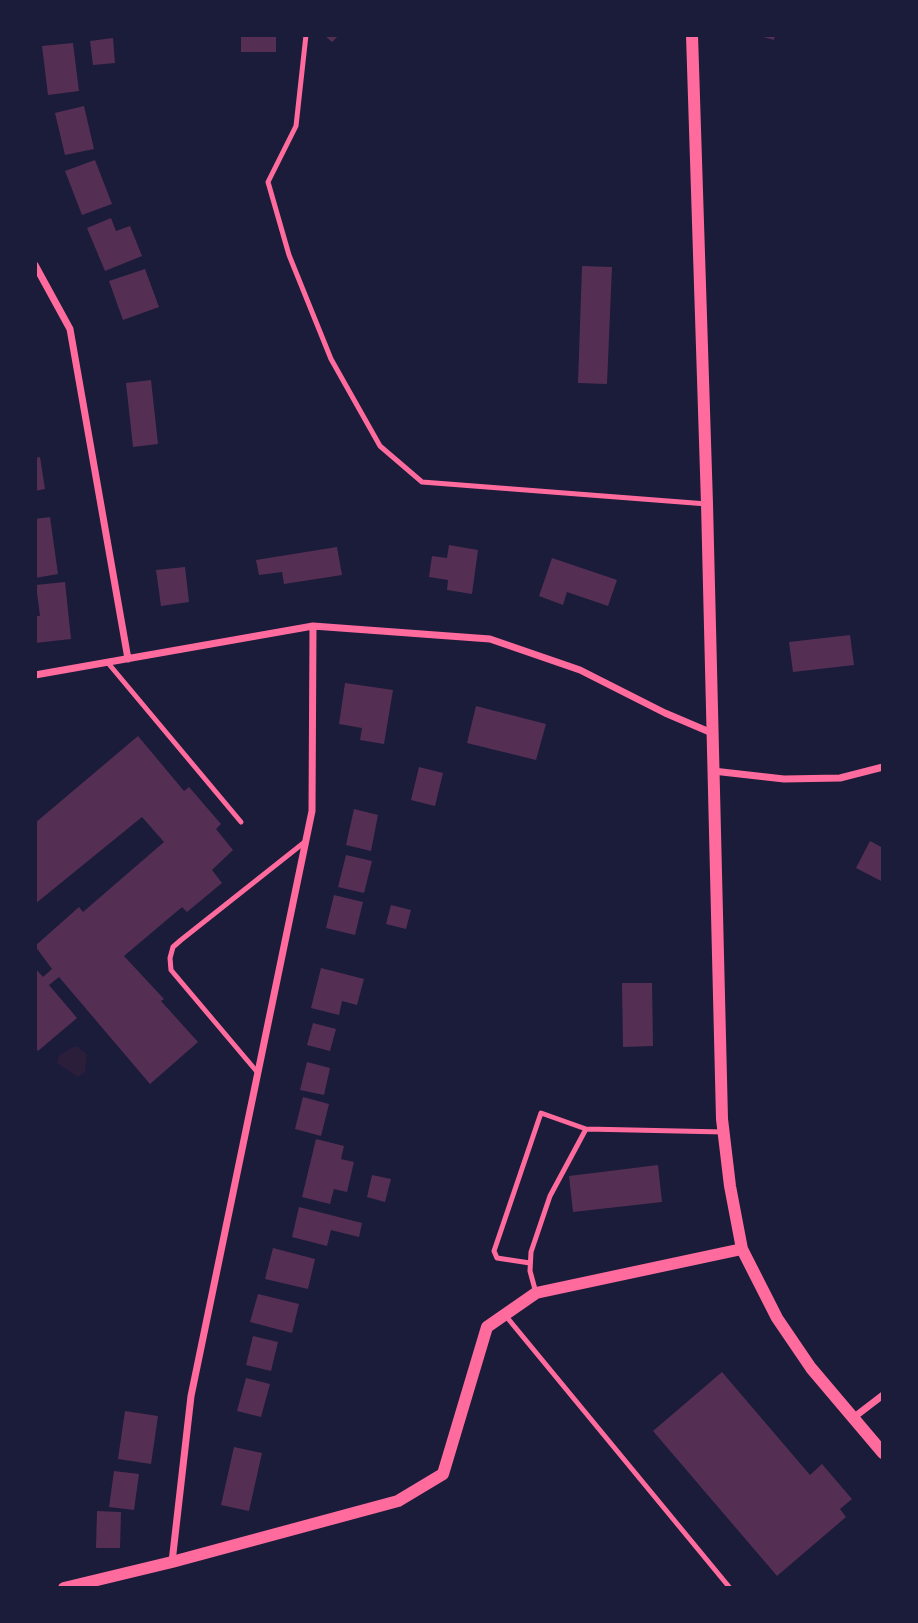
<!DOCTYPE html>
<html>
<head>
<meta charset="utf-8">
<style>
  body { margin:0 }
  #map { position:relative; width:918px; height:1623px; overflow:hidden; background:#1b1b3a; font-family:Inter,sans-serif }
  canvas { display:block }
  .frame { position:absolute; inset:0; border:37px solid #1b1b3a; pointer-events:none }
</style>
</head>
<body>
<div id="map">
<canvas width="918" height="1623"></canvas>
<div class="frame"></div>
</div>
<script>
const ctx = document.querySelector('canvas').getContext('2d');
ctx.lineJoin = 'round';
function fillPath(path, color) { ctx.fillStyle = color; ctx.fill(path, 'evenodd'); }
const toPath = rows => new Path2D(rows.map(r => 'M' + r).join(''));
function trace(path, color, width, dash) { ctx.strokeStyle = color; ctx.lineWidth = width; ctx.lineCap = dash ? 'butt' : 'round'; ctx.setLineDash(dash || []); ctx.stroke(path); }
const green = toPath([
  [73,1047,78,1047,87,1054,85,1072,78,1077,57,1063,59,1055]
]);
const building = toPath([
  [241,35,276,35,276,52,241,52],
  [324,35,339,35,332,42],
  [756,35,775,35,774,40],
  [113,38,115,63,93,65,90,41],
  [73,43,79,91,48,95,42,46],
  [84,106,94,149,65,155,55,113],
  [95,160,112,204,82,215,65,171],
  [111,218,116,231,130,226,142,256,105,271,87,228],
  [582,266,612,267,607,384,578,383],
  [145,269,159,307,123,320,109,281],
  [151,380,158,444,133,447,126,383],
  [40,457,45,489,35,491,35,458],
  [50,517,58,574,35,578,35,519],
  [449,545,478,550,472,594,447,590,448,580,429,577,432,556,447,558],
  [337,547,342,575,284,584,282,572,259,575,256,560],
  [552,558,617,580,608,606,567,592,563,605,539,596],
  [185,567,189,602,161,606,156,570],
  [65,582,71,639,35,643,35,616,40,616,36,585],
  [850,635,854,665,793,672,789,642],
  [345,683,393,690,384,744,360,740,362,728,339,724],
  [476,706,546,724,536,760,467,743],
  [138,736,184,791,189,787,221,824,216,829,233,850,212,870,222,883,187,912,182,907,124,956,164,999,161,1001,198,1042,150,1084,59,977,49,985,77,1018,38,1051,35,1047,35,968,43,977,52,969,35,946,79,907,83,912,164,842,142,817,35,904,35,823],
  [419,767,443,773,435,806,411,800],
  [354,809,378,815,371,851,346,845],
  [870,841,883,848,883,882,856,868],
  [346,855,372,861,364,893,338,887],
  [334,895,363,902,355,935,326,928],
  [391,905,411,910,406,929,386,924],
  [321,968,364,979,357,1005,342,1001,339,1015,311,1008],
  [622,983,652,983,653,1046,623,1047],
  [313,1023,336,1029,330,1051,307,1045],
  [307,1062,330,1068,324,1095,300,1090],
  [303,1097,329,1104,321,1136,295,1129],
  [316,1139,344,1146,341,1159,354,1162,347,1192,334,1189,330,1204,302,1197],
  [658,1165,662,1202,573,1212,569,1176],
  [372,1175,391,1179,385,1202,367,1197],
  [299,1207,362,1223,359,1237,331,1230,327,1246,292,1237],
  [273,1248,315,1259,308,1289,265,1279],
  [258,1294,299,1304,292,1333,250,1322],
  [253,1336,278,1342,271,1371,246,1365],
  [722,1372,810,1475,822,1464,852,1499,840,1509,846,1517,777,1576,653,1431],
  [246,1378,270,1384,261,1417,237,1411],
  [125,1411,158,1416,151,1464,118,1459],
  [234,1447,262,1453,249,1511,221,1505],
  [114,1471,139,1474,134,1510,109,1507],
  [97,1511,121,1512,120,1548,96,1548]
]);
const service = toPath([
  [306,35,296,126,268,182,289,255,331,359,380,446,422,482,707,504],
  [108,663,241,822],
  [258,1073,171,970,170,958,173,947,181,940,306,841],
  [530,1263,497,1258,494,1251,541,1113,586,1129],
  [536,1293,530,1271,531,1252,550,1196,586,1129,724,1132],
  [505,1315,730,1588]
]);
const minor = toPath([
  [35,265,70,329,128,659],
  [35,675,313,626,490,639,580,670,665,713,712,733],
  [713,771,784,779,840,778,883,767],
  [853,1418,883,1395],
  [172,1562,191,1396,312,811,313,626]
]);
const tertiary = toPath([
  [692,35,707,504,722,1119,730,1186,742,1249,777,1318,811,1368,883,1453],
  [64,1588,172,1562,398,1501,443,1474,487,1327,536,1293,742,1249]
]);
fillPath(green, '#2a1e3b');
fillPath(building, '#542f53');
trace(service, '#ff6b9d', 5);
trace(minor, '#ff6b9d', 7);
trace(tertiary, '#ff6b9d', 12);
</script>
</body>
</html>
